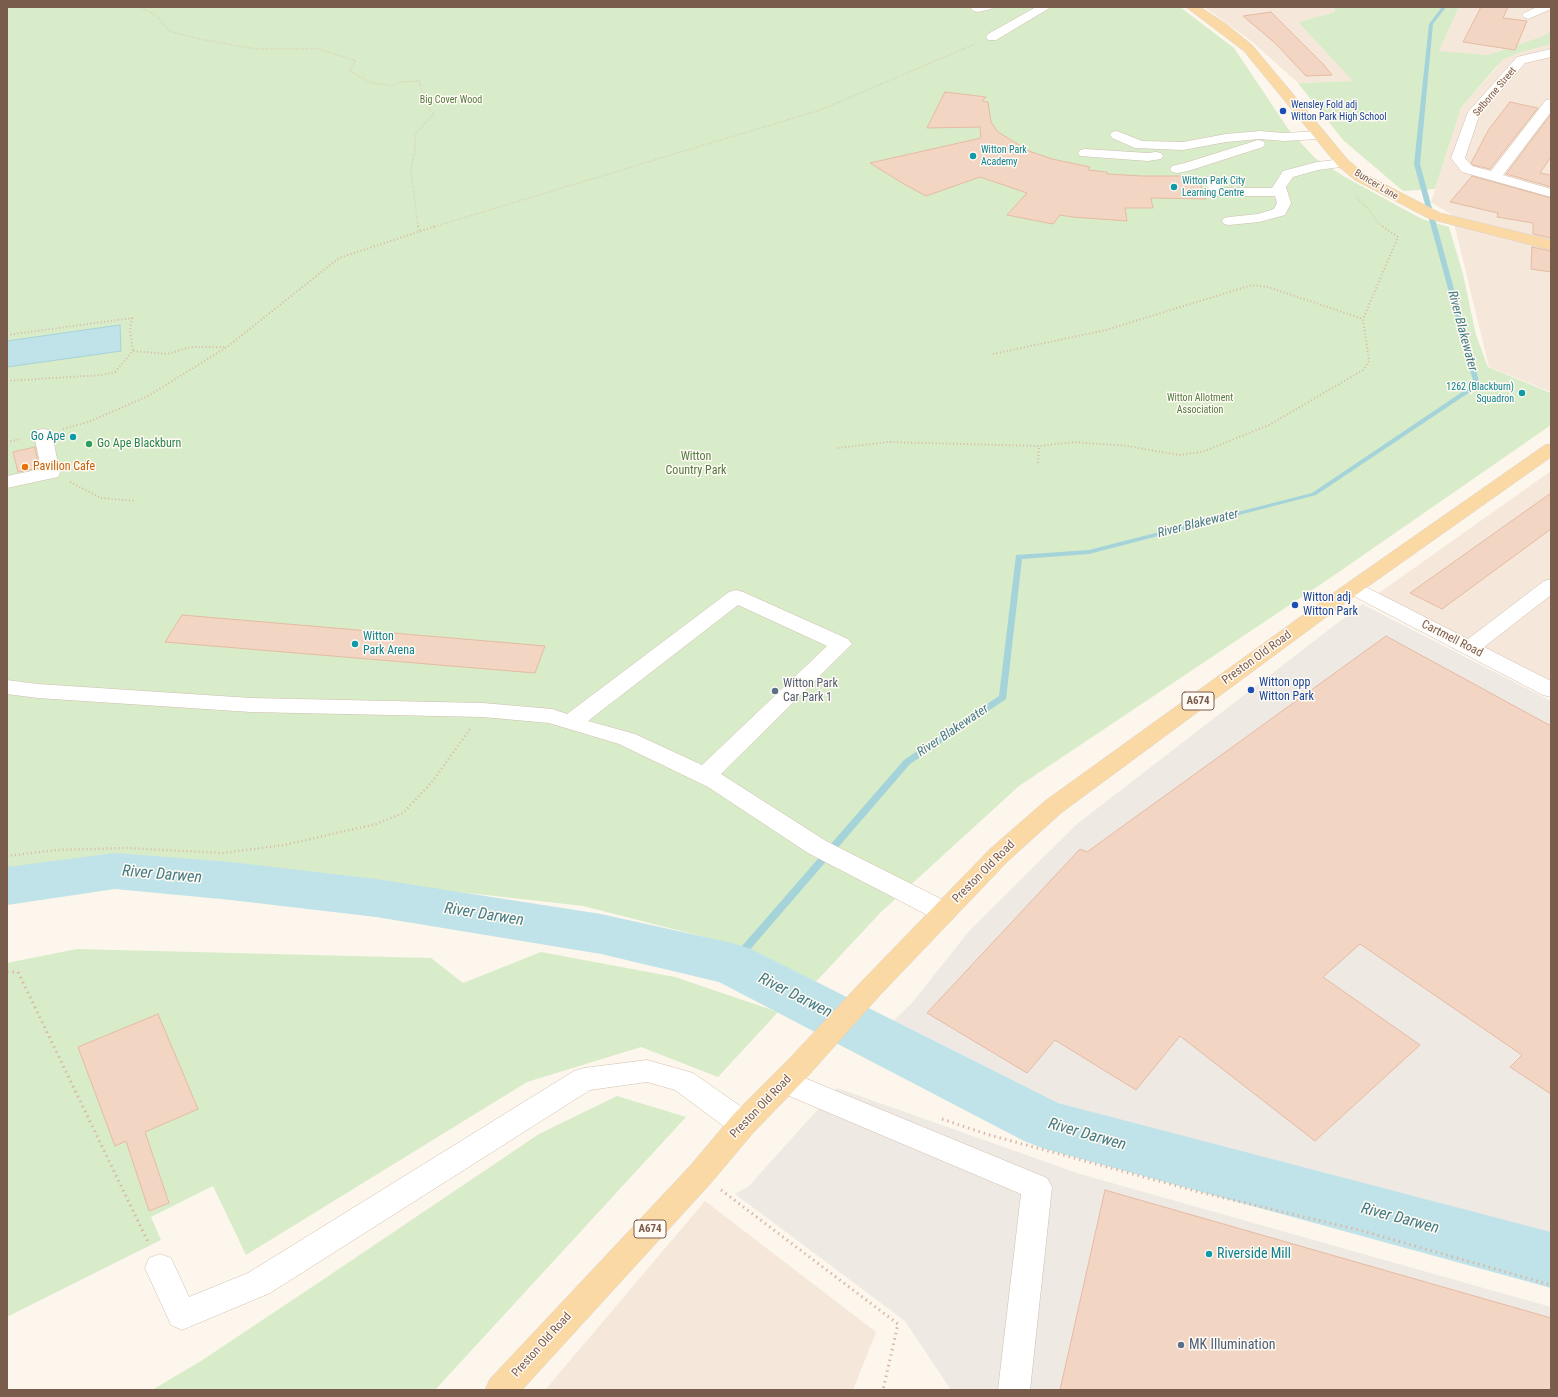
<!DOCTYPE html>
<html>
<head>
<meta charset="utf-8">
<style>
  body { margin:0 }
  #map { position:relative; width:1558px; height:1397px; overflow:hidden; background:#fdf6ec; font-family:"Roboto Condensed",sans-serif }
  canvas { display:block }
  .frame { position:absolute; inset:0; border:8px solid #7a5c4d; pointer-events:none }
</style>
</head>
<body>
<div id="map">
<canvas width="1558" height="1397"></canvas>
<div class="frame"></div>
</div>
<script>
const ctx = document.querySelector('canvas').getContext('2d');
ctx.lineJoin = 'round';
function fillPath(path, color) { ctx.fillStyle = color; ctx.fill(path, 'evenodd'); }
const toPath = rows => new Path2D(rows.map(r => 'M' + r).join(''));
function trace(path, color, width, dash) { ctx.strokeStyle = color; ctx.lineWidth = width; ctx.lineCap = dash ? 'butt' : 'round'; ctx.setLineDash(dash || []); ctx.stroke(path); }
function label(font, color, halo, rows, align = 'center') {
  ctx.font = font + ' "Roboto Condensed",sans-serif'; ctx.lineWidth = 3; ctx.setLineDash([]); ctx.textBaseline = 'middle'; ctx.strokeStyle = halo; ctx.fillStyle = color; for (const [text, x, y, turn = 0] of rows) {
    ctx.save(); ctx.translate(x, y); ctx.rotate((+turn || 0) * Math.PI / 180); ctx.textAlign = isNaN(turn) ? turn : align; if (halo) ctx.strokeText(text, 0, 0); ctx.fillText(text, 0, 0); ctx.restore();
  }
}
const residential = toPath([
  [1204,7,1334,7,1335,12,1298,22,1354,81,1298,83,1250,40],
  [1459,7,1551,7,1551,392,1489,367,1452,215,1431,202,1461,108,1498,66,1439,51],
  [1551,471,1551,686,1376,595],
  [705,1201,876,1332,853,1390,545,1390]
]);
const industrial = toPath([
  [1362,604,1551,701,1551,1239,1449,1212,1044,1099,997,1081,940,1054,900,1034,889,1025,911,1004,970,930,1077,824],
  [837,1088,1080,1174,1551,1307,1551,1390,951,1390,905,1321,735,1194,749,1186]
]);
const green = toPath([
  [7,7,1180,7,1234,48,1289,130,1315,158,1345,177,1422,219,1449,227,1463,274,1476,335,1488,367,1551,393,1551,425,1333,576,1019,786,881,912,812,986,724,942,583,906,159,858,7,873],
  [1334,7,1459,7,1439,51,1488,55,1544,36,1551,31,1551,44,1518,53,1502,60,1461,108,1435,189,1403,191,1343,140,1298,83,1353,81,1298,22,1335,12],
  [77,949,431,958,463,983,541,952,675,977,778,1012,718,1077,641,1047,527,1082,246,1255,213,1186,151,1217,161,1240,7,1317,7,963],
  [617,1096,686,1117,435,1390,152,1390,201,1361,318,1283,539,1134]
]);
const water = toPath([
  [120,325,121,351,7,367,7,341,120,325]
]);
const stream = toPath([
  [1442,7,1446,7,1433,24,1420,164,1480,385,1479,386,1316,495,1089,554,1022,559,1006,699,910,764,735,967,732,968,729,967,727,964,729,961,904,760,999,696,1016,555,1089,550,1312,493,1474,384,1414,164,1429,24,1442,7]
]);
const river = toPath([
  [115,853,231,862,376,879,601,914,732,943,751,949,1058,1103,1551,1232,1551,1288,1045,1149,1024,1141,719,982,601,954,376,917,231,900,115,889,7,905,7,867,115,853]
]);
const building = toPath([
  [1481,7,1508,7,1503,18,1527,21,1515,50,1463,42,1481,7],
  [1271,12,1323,64,1332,75,1306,76,1275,43,1243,16,1271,12],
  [945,92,986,97,982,101,988,102,991,122,998,132,1029,151,1052,159,1090,167,1088,170,1107,172,1107,174,1142,176,1197,176,1206,199,1151,198,1153,208,1125,208,1127,221,1072,217,1060,215,1053,224,1007,215,1027,193,980,177,926,196,904,184,870,163,981,138,980,127,927,128,945,92],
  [1510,102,1538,108,1490,169,1473,165,1471,163,1489,129,1510,102],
  [1551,114,1551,157,1540,173,1551,175,1551,187,1506,174,1551,114],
  [1472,176,1551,198,1551,238,1533,234,1533,223,1497,217,1498,213,1450,202,1472,176],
  [1532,247,1551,251,1551,272,1531,269,1532,247],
  [35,447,39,468,18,472,13,452,35,447],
  [1551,493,1551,529,1442,609,1410,593,1551,493],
  [182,615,545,646,535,673,165,642,182,615],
  [1386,636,1551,726,1551,1094,1510,1067,1522,1055,1360,944,1323,977,1420,1045,1315,1141,1180,1036,1136,1090,1055,1040,1027,1073,927,1013,1080,849,1087,852,1386,636],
  [158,1014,198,1109,145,1132,169,1203,149,1211,126,1141,115,1146,78,1047,158,1014],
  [1105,1190,1551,1318,1551,1390,1060,1390,1105,1190]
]);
const pathFar3 = toPath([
  [140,7,157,16,169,31,204,40,256,49,319,49,356,61,349,70,369,82,392,86,400,82,419,81,427,106,434,114,415,134,415,150,411,169,418,227],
  [1356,197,1370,211,1378,223,1383,227],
  [433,227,820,110,975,44]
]);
const pathFar2 = toPath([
  [418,226,419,231],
  [7,335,132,318,130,331,133,351],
  [993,354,1106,330,1252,285,1268,287,1363,319],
  [7,381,102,375,115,372,133,351,167,354,191,347,226,347],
  [63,429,91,421,148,396,227,347,339,258,436,226],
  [7,442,21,439],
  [838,448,888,442,1039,446,1074,442,1127,446,1179,455,1202,452,1269,425,1363,370,1369,361,1363,319,1398,237,1382,226],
  [1038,463,1039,446],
  [70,482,101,498,136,501]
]);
const pathFar1 = toPath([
  [7,856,56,850,127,848,223,853,284,845,376,824,403,813,432,782,470,729]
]);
const path = toPath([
  [7,972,18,972,149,1244],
  [942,1119,986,1134,1199,1192,1359,1230,1551,1285],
  [721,1190,898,1324,883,1390]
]);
const minor = toPath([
  [969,7,993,7,991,9,978,12,974,11,969,7],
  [1036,7,1050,7,1048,9,996,40,988,40,986,37,988,34,1036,7],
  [1537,7,1551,7,1551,9,1528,19,1524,17,1522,15,1524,13,1537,7],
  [1551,49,1551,57,1525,63,1479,116,1465,158,1472,166,1491,171,1546,100,1551,99,1551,112,1503,175,1551,189,1551,197,1462,172,1451,158,1468,112,1517,57,1551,49],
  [1117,131,1142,141,1183,142,1226,134,1260,131,1284,133,1319,131,1324,132,1326,135,1324,138,1319,139,1284,141,1260,139,1226,142,1183,150,1135,148,1112,138,1110,135,1112,132,1117,131],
  [1258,140,1263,141,1265,144,1263,147,1188,171,1177,173,1172,172,1170,169,1172,166,1185,163,1258,140],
  [1085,149,1148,153,1156,152,1161,153,1163,156,1161,159,1148,161,1080,156,1078,153,1080,150,1085,149],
  [1343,159,1348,160,1350,163,1348,166,1318,170,1293,177,1286,187,1291,203,1285,215,1259,222,1229,225,1224,224,1222,221,1224,218,1229,217,1258,214,1274,209,1277,203,1275,196,1216,196,1211,195,1204,180,1206,177,1211,176,1216,177,1221,188,1272,188,1283,171,1317,162,1343,159],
  [43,429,49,430,52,434,60,473,58,477,7,488,7,476,41,469,34,434,37,430,43,429],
  [1551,579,1551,595,1484,647,1551,681,1551,697,1543,695,1346,592,1343,588,1346,584,1353,582,1360,584,1468,639,1544,581,1551,579],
  [736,590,743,592,848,639,852,644,721,774,826,841,953,905,957,912,953,919,944,921,935,919,808,853,708,787,619,744,549,723,483,717,251,712,38,698,7,694,7,680,38,684,251,698,483,703,552,709,567,714,729,592,736,590],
  [738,605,827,646,702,765,635,734,588,721,738,605],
  [647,1060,693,1073,753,1115,757,1124,753,1133,743,1136,733,1133,675,1090,647,1082,590,1090,270,1293,182,1330,171,1325,145,1268,149,1258,160,1254,171,1258,189,1297,248,1273,574,1071,584,1068,647,1060],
  [785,1070,1047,1178,1052,1187,1030,1390,998,1390,1021,1194,775,1090,771,1082,775,1074,785,1070]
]);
const major = toPath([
  [1186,7,1200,7,1226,24,1252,45,1348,160,1365,174,1440,213,1551,240,1551,250,1430,219,1355,180,1338,166,1244,51,1186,7],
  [1551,444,1551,457,1360,592,1061,813,1008,861,881,994,808,1076,753,1133,710,1184,522,1390,485,1390,490,1379,690,1166,733,1115,788,1060,863,980,990,849,1045,801,1346,584,1545,445,1551,444]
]);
const markers = [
  [1283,111,4,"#1a4fb4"],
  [973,156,4,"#0f9aa8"],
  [1174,187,4,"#0f9aa8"],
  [1522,393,4,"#0f9aa8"],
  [73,437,4,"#0f9aa8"],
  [89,444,4,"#2e9e5b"],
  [25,467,4,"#e8710a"],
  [1295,605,4,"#1a4fb4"],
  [355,644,4,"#0f9aa8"],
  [1251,690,4,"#1a4fb4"],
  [775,691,4,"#5c6f8a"],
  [1209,1254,4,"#0f9aa8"],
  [1181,1345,4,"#5c6f8a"]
];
const farStreetnames = [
  ["Selborne Street",1495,92,-50],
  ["Buncer Lane",1376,185,31]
];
const farParknames = [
  ["Big Cover Wood",451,100],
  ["Witton Allotment",1200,398],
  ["Association",1200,410]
];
const farTransitnames = [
  ["Wensley Fold adj",1291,105],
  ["Witton Park High School",1291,117]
];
const farCulturenames = [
  ["Witton Park",981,150],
  ["Academy",981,162],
  ["Witton Park City",1182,181],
  ["Learning Centre",1182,193],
  ["1262 (Blackburn)",1514,387,"right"],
  ["Squadron",1514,399,"right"]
];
const shields = [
  [1198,701,32],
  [650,1229,32]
];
const shieldNames = [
  ["A674",1198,701],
  ["A674",650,1229]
];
const cultureNames = [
  ["Go Ape",65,437],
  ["Witton",363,637,"left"],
  ["Park Arena",363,651,"left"]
];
const leisureNames = [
  ["Go Ape Blackburn",97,444]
];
const parkNames = [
  ["Witton",696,457],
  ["Country Park",696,471]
];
const foodNames = [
  ["Pavilion Cafe",33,467]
];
const transitNames = [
  ["Witton adj",1303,598],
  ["Witton Park",1303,612],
  ["Witton opp",1259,683],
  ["Witton Park",1259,697]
];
const streetNames = [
  ["Cartmell Road",1452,639,27],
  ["Preston Old Road",1257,658,-36],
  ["Preston Old Road",984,872,-45],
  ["Preston Old Road",761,1107,-46],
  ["Preston Old Road",542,1345,-48]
];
const serviceNames = [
  ["Witton Park",783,684],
  ["Car Park 1",783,698]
];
const waterNames = [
  ["River Blakewater",1462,331,75],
  ["River Blakewater",1198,524,-14],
  ["River Blakewater",953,731,-34]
];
const nearCulturenames = [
  ["Riverside Mill",1217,1254]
];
const nearServicenames = [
  ["MK Illumination",1189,1345]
];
const nearWaternames = [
  ["River Darwen",162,875,5],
  ["River Darwen",484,915,9],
  ["River Darwen",795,996,27],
  ["River Darwen",1087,1135,16],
  ["River Darwen",1400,1219,15]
];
fillPath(residential, '#f5e8da');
fillPath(industrial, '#efe9e4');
fillPath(green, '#d8ecc9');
fillPath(water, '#bfe3e8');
trace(water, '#a5d3da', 1);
fillPath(stream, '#a5d3da');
fillPath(river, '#bfe3e8');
fillPath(building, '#f3d5c3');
trace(building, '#e6bba3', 1);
trace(minor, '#d1beb0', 1);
trace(major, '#dad1cd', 1);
trace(pathFar3, '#d9b8a5', 1.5, [0.5, 2]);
trace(pathFar2, '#d9b8a5', 2, [1, 2.5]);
trace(pathFar1, '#d9b8a5', 2.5, [1, 3]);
trace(path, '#d9b8a5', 3, [1.5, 4]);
fillPath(minor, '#fff');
fillPath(major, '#fbd9a5');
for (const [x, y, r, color] of markers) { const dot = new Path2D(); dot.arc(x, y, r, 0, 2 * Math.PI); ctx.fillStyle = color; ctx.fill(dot); trace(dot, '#fffaf3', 1.5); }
label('10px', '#7a5c4d', '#fffaf3', farStreetnames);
label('10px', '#537a41', '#fffaf3', farParknames);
label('10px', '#164399', '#fffaf3', farTransitnames, 'left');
label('10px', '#0d838f', '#fffaf3', farCulturenames, 'left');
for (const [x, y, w] of shields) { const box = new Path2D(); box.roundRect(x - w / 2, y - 9, w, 18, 3); ctx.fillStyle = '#fffaf3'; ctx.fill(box); trace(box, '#7a5c4d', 1); }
label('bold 11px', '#7a5c4d', null, shieldNames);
label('12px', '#0d838f', '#fffaf3', cultureNames, 'right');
label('12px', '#27864d', '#fffaf3', leisureNames, 'left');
label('12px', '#537a41', '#fffaf3', parkNames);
label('12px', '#c56008', '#fffaf3', foodNames, 'left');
label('12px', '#164399', '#fffaf3', transitNames, 'left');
label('12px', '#7a5c4d', '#fffaf3', streetNames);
label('12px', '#4e5e75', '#fffaf3', serviceNames, 'left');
label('italic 13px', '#437c86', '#fffaf3', waterNames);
label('14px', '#0d838f', '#fffaf3', nearCulturenames, 'left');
label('14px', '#4e5e75', '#fffaf3', nearServicenames, 'left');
label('italic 16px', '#437c86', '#fffaf3', nearWaternames);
</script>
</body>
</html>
